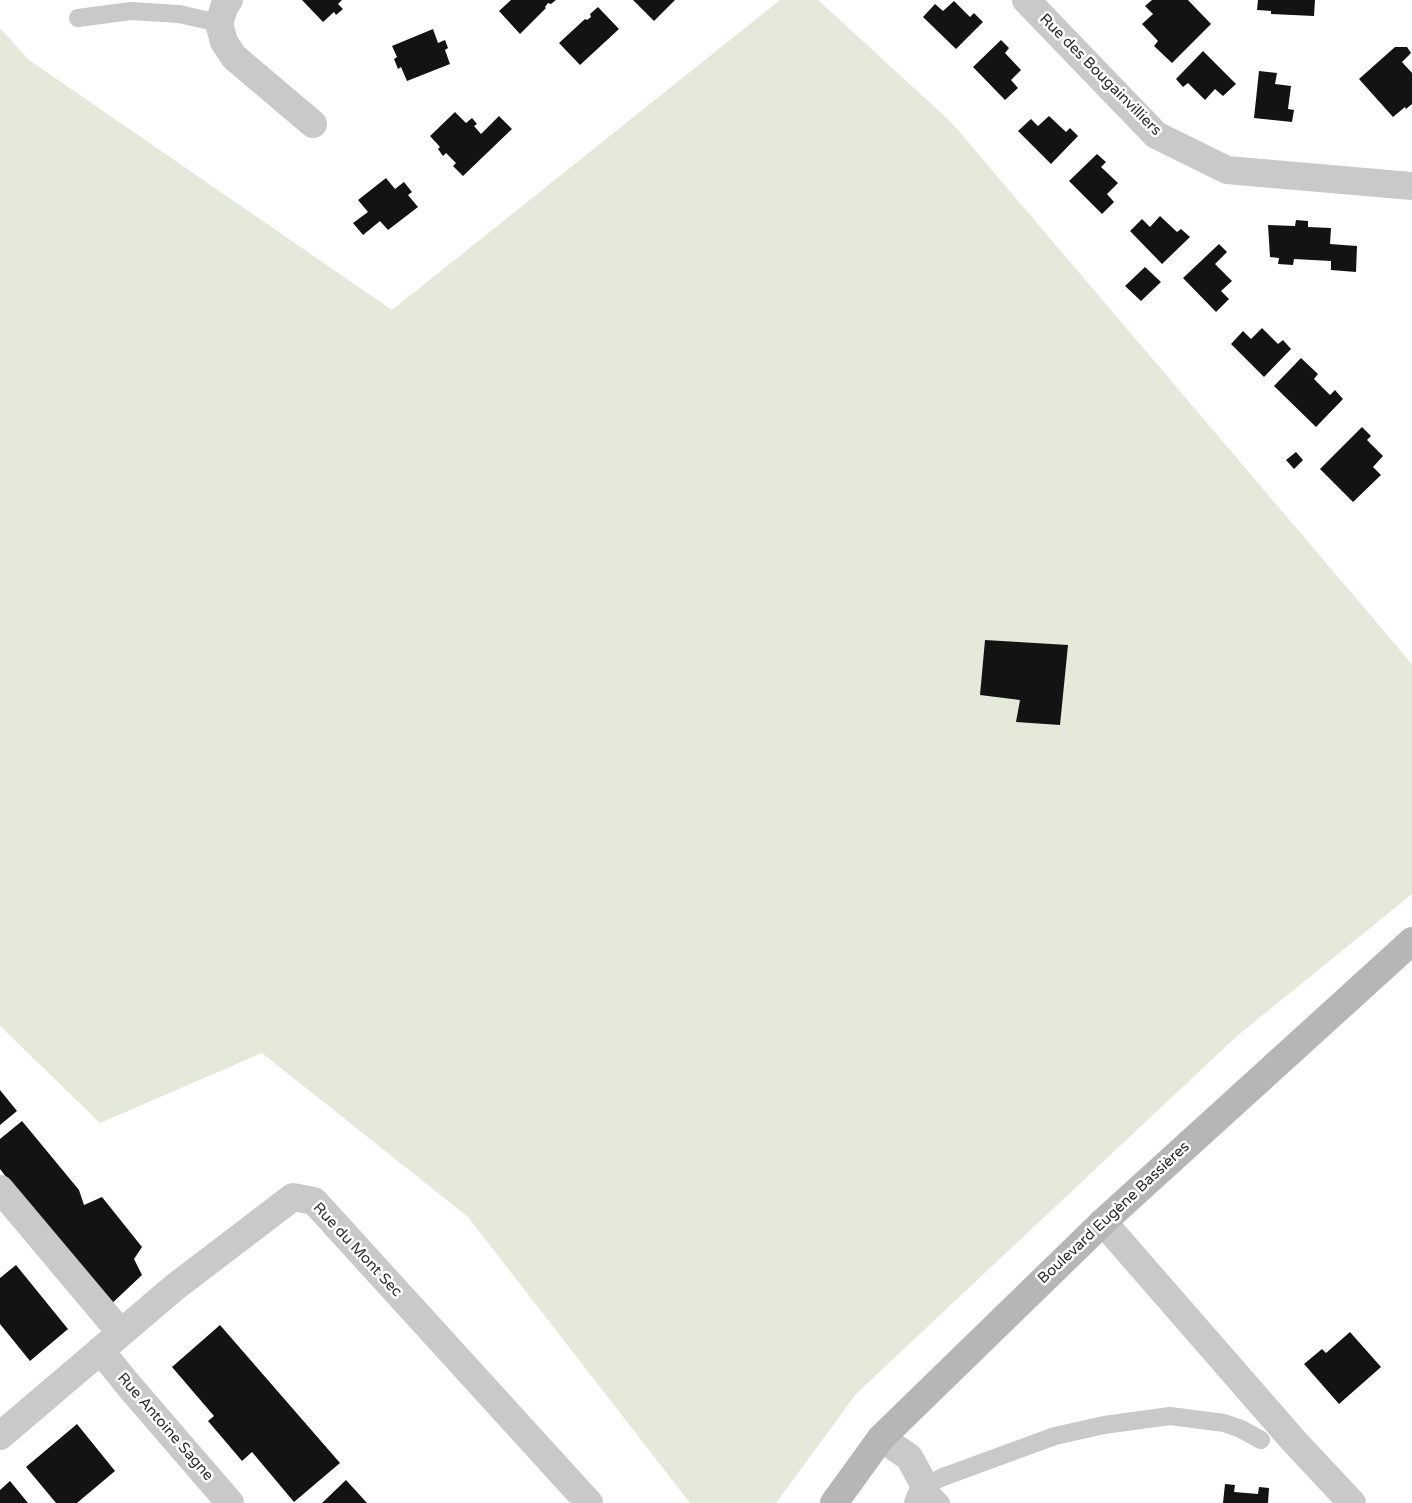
<!DOCTYPE html>
<html>
<head>
<meta charset="utf-8">
<style>
  body { margin:0 }
  canvas { display:block; background:#fff }
</style>
</head>
<body>
<canvas width="1412" height="1503"></canvas>
<script>
const ctx = document.querySelector('canvas').getContext('2d');
ctx.lineJoin = 'round';
function fillPath(path, color) { ctx.fillStyle = color; ctx.fill(path, 'evenodd'); }
const toPath = rows => new Path2D(rows.map(r => 'M' + r).join(''));
function trace(path, color, width, dash) { ctx.strokeStyle = color; ctx.lineWidth = width; ctx.lineCap = dash ? 'butt' : 'round'; ctx.setLineDash(dash || []); ctx.stroke(path); }
function label(font, color, halo, rows, align = 'center') {
  ctx.font = font + ' "Varela Round",sans-serif'; ctx.lineWidth = 5; ctx.setLineDash([]); ctx.textBaseline = 'middle'; ctx.strokeStyle = halo; ctx.fillStyle = color; for (const [text, x, y, turn = 0] of rows) {
    ctx.save(); ctx.translate(x, y); ctx.rotate((+turn || 0) * Math.PI / 180); ctx.textAlign = isNaN(turn) ? turn : align; if (halo) ctx.strokeText(text, 0, 0); ctx.fillText(text, 0, 0); ctx.restore();
  }
}
const green = toPath([
  [780,0,818,0,951,122,1412,664,1412,894,1237,1036,856,1394,776,1503,690,1503,468,1217,262,1053,100,1123,0,1026,0,28,29,60,392,310]
]);
const building = toPath([
  [302,0,342,0,338,4,343,9,336,15,334,12,323,22],
  [511,0,556,0,551,4,548,3,545,7,546,8,520,34,499,11],
  [633,0,675,0,654,21],
  [1152,0,1188,0,1211,24,1172,63,1154,46,1158,41,1142,24,1153,14,1145,6],
  [1258,0,1315,0,1314,16,1271,14,1271,11,1257,10],
  [954,1,970,17,974,13,983,22,956,49,923,17,935,4,943,11],
  [598,7,619,29,580,65,559,43,585,19,587,20,591,17,590,14],
  [433,29,438,43,445,40,448,48,445,50,450,64,407,81,401,67,398,69,394,59,397,57,392,46],
  [1001,40,1009,48,1005,53,1021,70,1011,80,1018,88,1005,100,973,67],
  [1395,47,1407,47,1411,53,1402,62,1412,73,1412,104,1406,109,1405,107,1393,117,1359,79],
  [1203,51,1236,84,1223,96,1215,89,1205,100,1188,83,1183,87,1176,79],
  [1259,71,1277,73,1275,84,1291,86,1288,109,1294,110,1292,122,1254,118],
  [455,112,466,123,472,118,477,124,474,126,481,134,499,116,512,129,463,176,453,166,456,163,446,153,443,156,438,149,440,147,430,136],
  [1049,116,1066,132,1070,128,1078,136,1051,164,1018,131,1031,119,1038,126],
  [1097,154,1106,162,1101,167,1118,183,1107,194,1114,202,1102,214,1069,181],
  [386,178,395,189,404,182,412,192,408,195,418,207,388,230,380,221,363,235,353,223,368,212,358,200],
  [1160,216,1177,232,1181,229,1190,237,1162,264,1130,231,1142,219,1150,227],
  [1296,220,1308,221,1308,227,1331,228,1330,244,1357,246,1356,272,1331,270,1331,261,1294,259,1293,265,1278,264,1279,258,1270,257,1268,225,1295,226],
  [1219,244,1227,252,1215,264,1232,281,1221,291,1229,299,1216,312,1183,278],
  [1145,267,1161,282,1141,301,1125,286],
  [1262,328,1278,344,1283,340,1291,349,1264,377,1231,344,1243,331,1251,339],
  [1301,358,1318,374,1314,379,1330,395,1335,390,1343,399,1316,427,1274,386],
  [1362,427,1371,436,1367,440,1383,456,1373,467,1381,475,1353,502,1320,469],
  [1296,452,1303,460,1294,469,1286,460],
  [985,640,1068,645,1060,725,1016,722,1020,700,980,695],
  [0,1090,17,1111,0,1125],
  [22,1121,79,1190,84,1205,102,1197,142,1247,134,1259,142,1275,107,1308,0,1169,0,1139],
  [16,1265,68,1329,30,1361,0,1324,0,1278],
  [220,1325,340,1463,294,1502,252,1452,242,1461,208,1421,214,1416,172,1367],
  [1350,1332,1381,1367,1339,1404,1304,1364,1322,1349,1326,1353],
  [77,1424,115,1471,77,1503,56,1503,26,1467],
  [346,1480,367,1503,322,1503],
  [10,1481,28,1503,0,1503,0,1490],
  [1225,1484,1235,1485,1234,1492,1258,1494,1259,1487,1269,1488,1268,1503,1223,1503]
]);
const lane = toPath([
  [78,18,131,11,179,14,219,23],
  [941,1503,925,1486,943,1477,1055,1436,1104,1425,1170,1416,1224,1423,1241,1429,1261,1440]
]);
const street = toPath([
  [229,0,225,5,219,23,224,42,234,57,313,124],
  [1026,0,1156,135,1227,170,1412,186],
  [0,1189,121,1333],
  [1103,1222,1293,1440,1352,1503],
  [100,1350,130,1387,230,1503],
  [0,1436,175,1287,293,1197,314,1201,589,1503],
  [881,1438,909,1457,925,1486,918,1503]
]);
const secondary = toPath([
  [834,1503,881,1438,1103,1222,1412,941]
]);
const streetNames = [
  ["Rue des Bougainvilliers",1100,75,45],
  ["Boulevard Eugène Bassières",1114,1213,-43],
  ["Rue du Mont Sec",357,1250,47],
  ["Rue Antoine Sagne",165,1427,49]
];
fillPath(green, '#e5e9da');
fillPath(building, '#131313');
trace(lane, '#c9c9c9', 18);
trace(street, '#c9c9c9', 28);
trace(secondary, '#b6b6b6', 28);
label('15px', '#2c2c2c', '#fff', streetNames);
</script>
</body>
</html>
